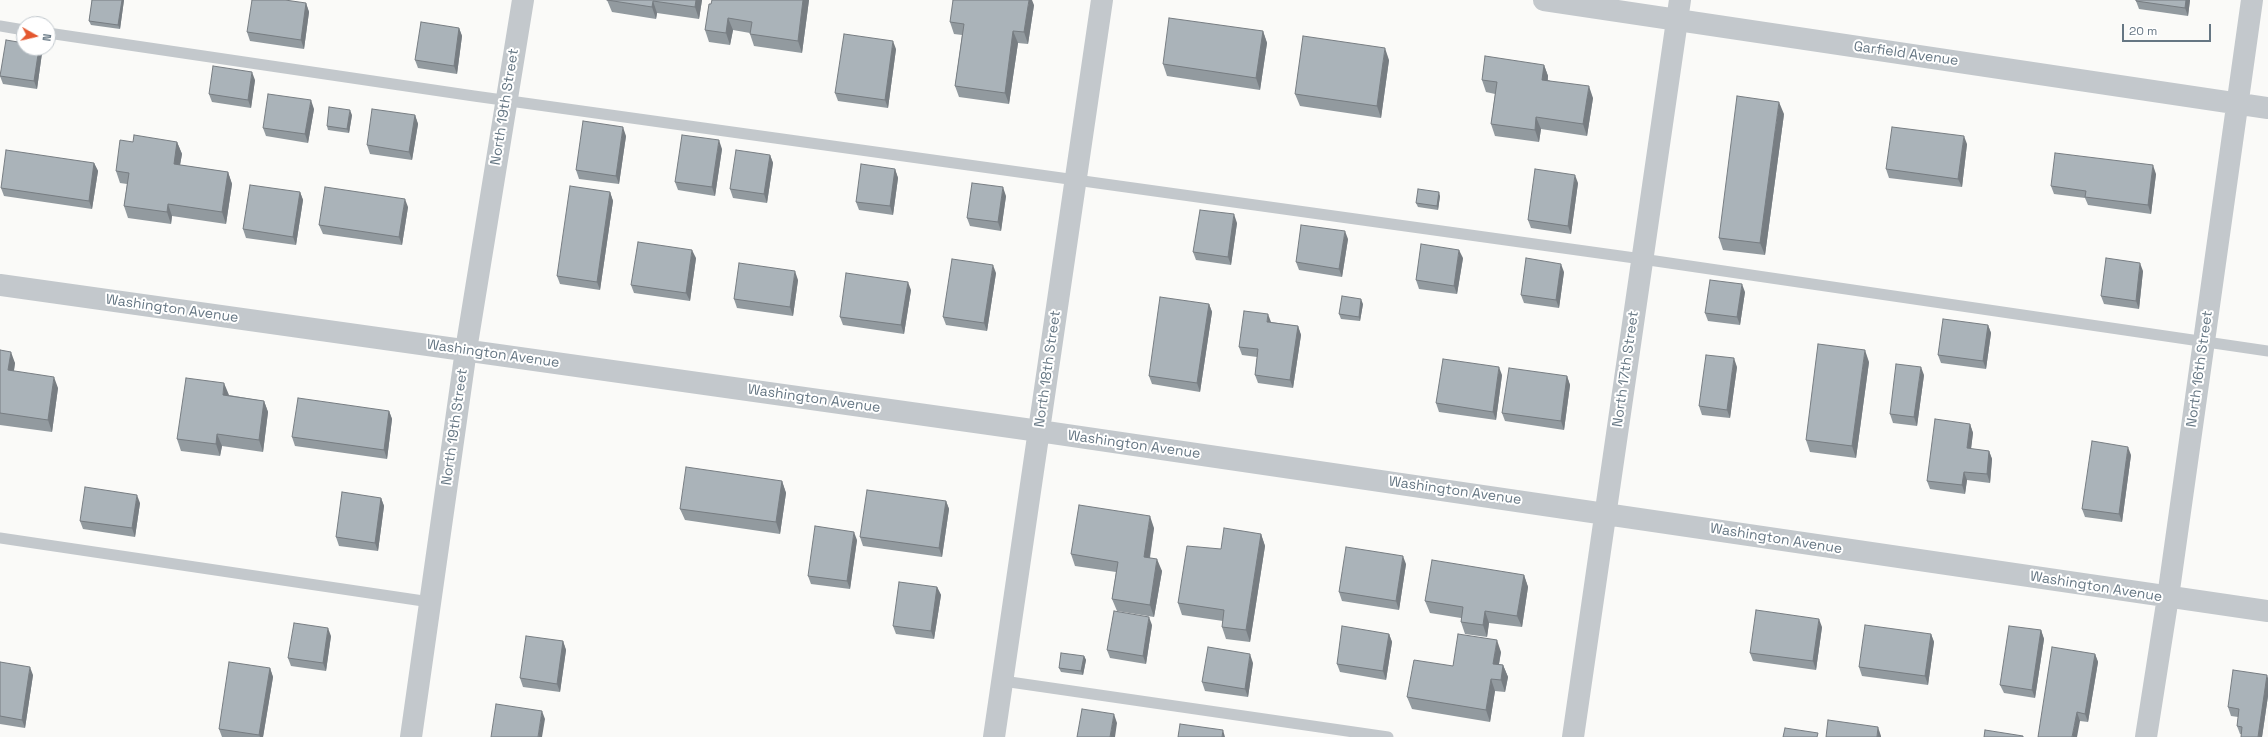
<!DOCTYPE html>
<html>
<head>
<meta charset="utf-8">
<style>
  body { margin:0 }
  #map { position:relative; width:2268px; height:737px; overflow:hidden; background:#fafaf8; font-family:"Space Grotesk",sans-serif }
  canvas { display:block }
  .north { position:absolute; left:16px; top:16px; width:40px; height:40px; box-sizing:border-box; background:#fff; border:1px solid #c1c8cd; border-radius:50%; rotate:98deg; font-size:11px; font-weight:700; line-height:16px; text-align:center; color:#657683 }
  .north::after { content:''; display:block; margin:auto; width:14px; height:18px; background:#e4572e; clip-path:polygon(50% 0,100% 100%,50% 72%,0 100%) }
  .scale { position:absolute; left:2122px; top:24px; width:89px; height:18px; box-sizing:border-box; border:2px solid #657683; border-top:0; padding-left:5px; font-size:12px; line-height:14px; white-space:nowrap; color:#657683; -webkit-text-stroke:3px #fff; paint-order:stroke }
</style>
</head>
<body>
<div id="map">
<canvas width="2268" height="737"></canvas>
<div class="north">N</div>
<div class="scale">20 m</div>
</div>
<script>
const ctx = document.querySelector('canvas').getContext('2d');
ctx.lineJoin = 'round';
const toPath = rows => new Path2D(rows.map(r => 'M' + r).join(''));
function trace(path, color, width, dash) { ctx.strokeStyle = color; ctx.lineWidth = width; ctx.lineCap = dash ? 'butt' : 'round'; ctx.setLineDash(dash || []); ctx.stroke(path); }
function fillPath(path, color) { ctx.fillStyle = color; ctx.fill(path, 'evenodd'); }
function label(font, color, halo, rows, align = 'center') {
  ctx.font = font + ' "Space Grotesk",sans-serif'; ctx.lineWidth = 4; ctx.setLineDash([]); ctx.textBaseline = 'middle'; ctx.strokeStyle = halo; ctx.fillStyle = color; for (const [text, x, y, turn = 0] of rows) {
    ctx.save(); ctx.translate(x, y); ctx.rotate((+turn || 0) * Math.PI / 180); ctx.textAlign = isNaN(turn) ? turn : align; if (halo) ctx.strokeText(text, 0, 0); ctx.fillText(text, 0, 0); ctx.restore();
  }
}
const lane = toPath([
  [0,26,24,30],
  [48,33,474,96,1642,259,2268,351],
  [0,538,430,602],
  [1003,681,1388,737]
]);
const street = toPath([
  [1544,0,2268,108],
  [0,285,1039,431,2268,611],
  [411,737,466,350,523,0],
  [994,737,1102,0],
  [1573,737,1680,0],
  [2146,737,2168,597,2252,0]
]);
const wall = toPath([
  [92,0,124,0,120,29,91,25,89,21],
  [607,0,702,0,699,19,657,13,656,19,612,12],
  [809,0,802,53,754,46,750,34,750,33,733,30,730,45,709,42,705,30,711,4],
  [2190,0,2188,16,2139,9,2136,1],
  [306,3,309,12,304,49,250,41,247,32],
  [1034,5,1028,44,1018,43,1009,104,959,97,955,86,962,35,954,34,950,22],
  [459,28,462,36,457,74,418,68,415,60],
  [1263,31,1267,43,1260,90,1167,76,1163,64],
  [24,48,40,48,42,53,37,89,3,84,0,76],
  [896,49,888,108,838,101,835,93],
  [1389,60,1381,118,1300,106,1295,94],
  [1544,65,1548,76,1548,80,1593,98,1587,136,1541,129,1539,142,1495,136,1491,124,1495,94,1486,92,1482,80],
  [255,80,251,108,212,102,209,94],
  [314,109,308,143,266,136,263,128],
  [1784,114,1765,255,1723,250,1719,238],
  [352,115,349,133,328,130,327,126],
  [415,115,418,124,412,160,370,154,367,145],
  [626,136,619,184,579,179,576,170],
  [133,142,177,142,182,154,180,165,228,172,232,184,226,224,172,216,171,224,128,218,124,206,127,184,120,183,116,171],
  [1967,144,1962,187,1889,178,1886,169],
  [722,149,715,196,678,190,675,182],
  [770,155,773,163,767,203,733,198,730,189],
  [94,163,98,171,92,209,4,196,1,188],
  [895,169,898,178,893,215,859,210,856,202],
  [2156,174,2151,214,2088,205,2085,198,2054,194,2051,186],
  [1578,183,1571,234,1531,228,1528,220],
  [300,192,303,200,296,245,246,238,243,229],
  [610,192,613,201,600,290,560,284,557,276],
  [1006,196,1001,231,970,226,967,218],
  [1440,196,1438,210,1418,207,1416,203],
  [408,207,402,245,323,234,319,225],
  [1237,223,1231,265,1196,260,1193,252],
  [1348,239,1342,277,1299,270,1296,262],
  [696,258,690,301,634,293,631,285],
  [1463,258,1457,294,1419,289,1416,280],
  [2143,271,2139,309,2104,304,2101,296],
  [1564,272,1559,308,1524,303,1521,295],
  [996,273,987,331,946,325,943,317],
  [798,280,793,316,737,308,734,299],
  [911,290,904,334,843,325,840,317],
  [1745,292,1740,325,1708,321,1705,313],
  [1209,304,1212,312,1200,392,1152,384,1149,376],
  [1363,304,1360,321,1341,319,1339,314],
  [1271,322,1298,326,1301,335,1293,388,1258,383,1255,375,1257,357,1242,355,1239,347],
  [1988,325,1991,333,1986,369,1941,363,1938,355],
  [0,350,15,363,14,371,58,388,52,432,0,425],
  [1869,362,1856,458,1810,452,1806,440],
  [1737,367,1730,418,1702,415,1699,406],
  [1502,375,1496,420,1439,412,1436,403],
  [1924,375,1917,426,1893,423,1890,414],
  [1567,376,1570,385,1564,430,1505,421,1502,413],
  [229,395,264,401,268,412,263,452,222,446,220,456,181,451,177,439],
  [389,411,392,419,387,459,295,446,292,437],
  [1970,424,1973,433,1971,449,1989,451,1992,459,1990,483,1967,480,1965,494,1930,489,1927,481],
  [2131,455,2122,522,2085,517,2082,509],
  [782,481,786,493,780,534,685,520,680,509],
  [381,498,384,506,378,551,339,546,336,537],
  [946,501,949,509,942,557,863,546,860,537],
  [140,503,135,537,83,529,80,521],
  [1154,528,1150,558,1162,571,1154,617,1117,611,1112,599,1116,572,1075,566,1071,554],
  [1261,534,1265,546,1250,642,1226,639,1222,627,1223,621,1182,615,1178,603,1221,549],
  [857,540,850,589,811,584,808,576],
  [1406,564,1399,610,1342,601,1339,592],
  [1524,575,1528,587,1522,627,1489,623,1487,637,1465,634,1461,622,1461,618,1430,613,1425,601],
  [937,587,941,595,934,639,896,634,893,626],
  [1152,625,1146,664,1110,658,1107,650],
  [1822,627,1816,670,1753,661,1750,653],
  [2041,630,2044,639,2035,698,2004,693,2000,685],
  [1389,634,1392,642,1386,680,1340,672,1337,664],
  [1931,634,1934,642,1928,685,1862,676,1859,667],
  [331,636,326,671,291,666,288,658],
  [563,641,566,650,560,692,523,687,520,678],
  [1501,652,1499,664,1503,665,1508,677,1505,692,1495,691,1490,722,1412,709,1407,697,1453,666],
  [2095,654,2098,662,2088,722,2080,721,2038,737],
  [1084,656,1086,660,1083,675,1061,672,1059,668],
  [0,662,33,675,25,728,0,724],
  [1253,663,1248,697,1205,691,1202,682],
  [270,668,273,677,263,737,222,737,219,729],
  [2268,678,2268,696,2262,737,2240,734,2237,726,2238,717,2231,716,2228,707]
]);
const shadedWall = toPath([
  [122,0,124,0,120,29,118,25],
  [696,0,702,0,699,19,695,7],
  [803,0,809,0,802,53,798,41],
  [1029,0,1032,0,1034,5,1028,44,1024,32],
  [2186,0,2190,0,2188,16,2185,8],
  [653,1,657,13,656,19,652,7],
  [306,3,309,12,304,49,301,40],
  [728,18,733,30,730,45,726,33],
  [459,28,462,36,457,74,454,66],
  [1013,31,1018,43,1009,104,1005,93],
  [1263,31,1267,43,1260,90,1256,78],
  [893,41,896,49,888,108,885,100],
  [39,48,40,48,42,53,37,89,34,81],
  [1385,48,1389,60,1381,118,1377,106],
  [1544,65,1548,76,1546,91,1542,80],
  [252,72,255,80,251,108,248,100],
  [1589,86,1593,98,1587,136,1583,124],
  [311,100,314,109,308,143,305,134],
  [1779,102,1784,114,1765,255,1760,243],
  [350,110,352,115,349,133,347,129],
  [415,115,418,124,412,160,409,152],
  [1536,117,1541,129,1539,142,1535,130],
  [623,127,626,136,619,184,616,176],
  [1964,136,1967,144,1962,187,1958,179],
  [719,140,722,149,715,196,712,187],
  [177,142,182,154,178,176,174,164],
  [770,155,773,163,767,203,764,194],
  [94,163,98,171,92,209,89,201],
  [2153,165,2156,174,2151,214,2148,205],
  [895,169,898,178,893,215,890,206],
  [228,172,232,184,226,224,222,212],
  [1575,175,1578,183,1571,234,1568,226],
  [1003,187,1006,196,1001,231,998,222],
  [300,192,303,200,296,245,293,237],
  [610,192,613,201,600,290,597,282],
  [1439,192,1440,196,1438,210,1437,206],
  [405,199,408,207,402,245,399,237],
  [168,204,172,216,171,224,167,212],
  [1234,214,1237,223,1231,265,1228,257],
  [1345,231,1348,239,1342,277,1339,269],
  [692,250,696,258,690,301,686,293],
  [1459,250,1463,258,1457,294,1454,286],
  [2140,263,2143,271,2139,309,2136,301],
  [1561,264,1564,272,1559,308,1556,300],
  [993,265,996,273,987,331,984,323],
  [795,271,798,280,793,316,790,307],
  [908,282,911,290,904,334,901,325],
  [1742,284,1745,292,1740,325,1737,317],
  [1361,299,1363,304,1360,321,1359,317],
  [1209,304,1212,312,1200,392,1197,383],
  [1268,314,1271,322,1267,322],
  [1988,325,1991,333,1986,369,1983,361],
  [1298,326,1301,335,1293,388,1290,380],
  [1865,350,1869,362,1856,458,1852,446],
  [11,352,15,363,12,382,8,370],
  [1734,358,1737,367,1730,418,1727,410],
  [1499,367,1502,375,1496,420,1493,412],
  [1921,367,1924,375,1917,426,1914,417],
  [1567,376,1570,385,1564,430,1561,421],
  [54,377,58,388,52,432,48,420],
  [224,383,229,395,227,407,223,395],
  [264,401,268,412,263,452,259,440],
  [389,411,392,419,387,459,384,450],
  [1970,424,1973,433,1970,456,1967,448],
  [217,434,222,446,220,456,216,444],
  [2128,447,2131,455,2122,522,2119,514],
  [1989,451,1992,459,1990,483,1987,474],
  [1964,472,1967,480,1965,494,1962,485],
  [782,481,786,493,780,534,776,522],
  [137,495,140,503,135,537,132,528],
  [381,498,384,506,378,551,375,543],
  [946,501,949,509,942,557,939,548],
  [1150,516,1154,528,1148,568,1144,557],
  [854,532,857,540,850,589,847,581],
  [1261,534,1265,546,1250,642,1246,630],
  [1403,556,1406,564,1399,610,1396,601],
  [1157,559,1162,571,1154,617,1150,605],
  [1524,575,1528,587,1522,627,1517,616],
  [937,587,941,595,934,639,931,631],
  [1485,611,1489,623,1487,637,1483,625],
  [1149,617,1152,625,1146,664,1143,656],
  [1819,619,1822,627,1816,670,1813,661],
  [328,628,331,636,326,671,323,663],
  [2041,630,2044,639,2035,698,2032,690],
  [1389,634,1392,642,1386,680,1383,671],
  [1931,634,1934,642,1928,685,1925,676],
  [1497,640,1501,652,1497,675,1493,664],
  [563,641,566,650,560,692,557,684],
  [1250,654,1253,663,1248,697,1245,689],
  [2095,654,2098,662,2088,722,2085,714],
  [1084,656,1086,660,1083,675,1081,671],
  [1503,665,1508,677,1505,692,1501,680],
  [30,667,33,675,25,728,22,720],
  [270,668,273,677,263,737,260,737,259,735],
  [2267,675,2268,678,2268,696,2262,737,2258,737],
  [1491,679,1495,691,1490,722,1486,710],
  [542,711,545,719,542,737,538,737],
  [2077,712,2080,721,2077,737,2072,737],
  [1114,714,1117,723,1115,737,1110,737],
  [1878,727,1881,736,1881,737,1877,737],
  [1223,730,1225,737,1222,737]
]);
const building = toPath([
  [92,0,122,0,118,25,89,21,92,0],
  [252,0,285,0,306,3,301,40,247,32,252,0],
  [607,0,696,0,695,7,653,1,652,7,607,0],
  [712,0,803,0,798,41,750,34,752,22,728,18,726,33,705,30,709,4,711,4,712,0],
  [953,0,1029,0,1024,32,1013,31,1005,93,955,86,964,24,950,22,953,0],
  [2136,0,2186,0,2185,8,2136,1,2136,0],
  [1169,18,1263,31,1256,78,1163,64,1169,18],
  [421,22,459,28,454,66,415,60,421,22],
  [844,34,893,41,885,100,835,93,844,34],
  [1303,36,1385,48,1377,106,1295,94,1303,36],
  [6,40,24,43,24,48,39,48,34,81,0,76,6,40],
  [1485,56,1544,65,1542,80,1589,86,1583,124,1536,117,1535,130,1491,124,1497,82,1482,80,1485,56],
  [213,66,252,72,248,100,209,94,213,66],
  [268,94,311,100,305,134,263,128,268,94],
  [1737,96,1779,102,1760,243,1719,238,1737,96],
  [329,107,350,110,347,129,327,126,329,107],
  [372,109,415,115,409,152,367,145,372,109],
  [583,121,623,127,616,176,576,170,583,121],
  [1892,127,1964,136,1958,179,1886,169,1892,127],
  [134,135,177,142,174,164,228,172,222,212,168,204,167,212,124,206,129,173,116,171,120,140,133,142,134,135],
  [682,135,719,140,712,187,675,182,682,135],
  [6,150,94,163,89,201,1,188,6,150],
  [736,150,770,155,764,194,730,189,736,150],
  [2055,153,2153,165,2148,205,2085,197,2086,191,2051,186,2055,153],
  [861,164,895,169,890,206,856,202,861,164],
  [1535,169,1575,175,1568,226,1528,220,1535,169],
  [972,183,1003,187,998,222,967,218,972,183],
  [250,185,300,192,293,237,243,229,250,185],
  [570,186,610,192,597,282,557,276,570,186],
  [325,187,405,199,399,237,319,225,325,187],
  [1418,189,1439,192,1437,206,1416,203,1418,189],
  [1200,210,1234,214,1228,257,1193,252,1200,210],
  [1301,225,1345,231,1339,269,1296,262,1301,225],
  [638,242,692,250,686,293,631,285,638,242],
  [1421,244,1459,250,1454,286,1416,280,1421,244],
  [1526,258,1561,264,1556,300,1521,295,1526,258],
  [2106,258,2140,263,2136,301,2101,296,2106,258],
  [952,259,993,265,984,323,943,317,952,259],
  [739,263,795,271,790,307,734,299,739,263],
  [846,273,908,282,901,325,840,317,846,273],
  [1710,280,1742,284,1737,317,1705,313,1710,280],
  [1342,296,1361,299,1359,317,1339,314,1342,296],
  [1160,297,1209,304,1197,383,1149,376,1160,297],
  [1244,311,1268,314,1267,322,1298,326,1290,380,1255,375,1258,349,1239,347,1244,311],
  [1943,319,1988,325,1983,361,1938,355,1943,319],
  [1818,344,1865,350,1852,446,1806,440,1818,344],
  [0,350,11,352,8,370,54,377,48,420,0,413,0,350],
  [1706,355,1734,358,1727,410,1699,406,1706,355],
  [1443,359,1499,367,1493,412,1436,403,1443,359],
  [1896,364,1921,367,1914,417,1890,414,1896,364],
  [1509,368,1567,376,1561,421,1502,413,1509,368],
  [186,378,224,383,223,395,264,401,259,440,217,434,216,444,177,439,186,378],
  [298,398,389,411,384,450,292,437,298,398],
  [1935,419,1970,424,1967,448,1989,451,1987,474,1964,472,1962,485,1927,481,1935,419],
  [2092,441,2128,447,2119,514,2082,509,2092,441],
  [686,467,782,481,776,522,680,509,686,467],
  [85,487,137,495,132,528,80,521,85,487],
  [867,490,946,501,939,548,860,537,867,490],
  [342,492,381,498,375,543,336,537,342,492],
  [1079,505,1150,516,1144,557,1157,559,1150,605,1112,599,1118,562,1071,554,1079,505],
  [815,526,854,532,847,581,808,576,815,526],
  [1224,528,1261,534,1246,630,1222,627,1224,610,1178,603,1187,546,1221,549,1224,528],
  [1346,547,1403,556,1396,601,1339,592,1346,547],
  [1432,560,1524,575,1517,616,1485,611,1483,625,1461,622,1463,607,1425,601,1432,560],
  [899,582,937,587,931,631,893,626,899,582],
  [1756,610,1819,619,1813,661,1750,653,1756,610],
  [1114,611,1149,617,1143,656,1107,650,1114,611],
  [294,623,328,628,323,663,288,658,294,623],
  [1865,625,1931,634,1925,676,1859,667,1865,625],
  [1342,626,1389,634,1383,671,1337,664,1342,626],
  [2009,626,2041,630,2032,690,2000,685,2009,626],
  [1458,634,1497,640,1493,664,1503,665,1501,680,1491,679,1486,710,1407,697,1414,660,1453,666,1458,634],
  [526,636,563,641,557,684,520,678,526,636],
  [1208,647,1250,654,1245,689,1202,682,1208,647],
  [2052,647,2095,654,2085,714,2077,712,2072,737,2038,737,2052,647],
  [1061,653,1084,656,1081,671,1059,668,1061,653],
  [0,662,30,667,22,720,0,716,0,662],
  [229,662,270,668,259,735,219,729,229,662],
  [2233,670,2267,675,2258,737,2241,737,2242,727,2237,726,2239,709,2228,707,2233,670],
  [496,704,542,711,538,737,491,737,496,704],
  [1082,709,1114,714,1110,737,1077,737,1082,709],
  [1828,720,1878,727,1877,737,1826,737,1828,720],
  [1180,724,1223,730,1222,737,1178,737,1180,724],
  [1785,728,1818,733,1817,737,1783,737,1785,728],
  [1985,730,2023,736,2023,737,1984,737,1985,730]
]);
const streetNames = [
  ["Garfield Avenue",1906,54,8],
  ["North 19th Street",505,107,-81],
  ["Washington Avenue",172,309,8],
  ["Washington Avenue",493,354,8],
  ["North 18th Street",1048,369,-82],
  ["North 17th Street",1626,369,-82],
  ["North 16th Street",2200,369,-82],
  ["Washington Avenue",814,399,8],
  ["North 19th Street",455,427,-82],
  ["Washington Avenue",1134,445,8],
  ["Washington Avenue",1455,491,8],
  ["Washington Avenue",1776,539,9],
  ["Washington Avenue",2096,587,9]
];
trace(lane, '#c3c8cc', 11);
trace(street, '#c3c8cc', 22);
fillPath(wall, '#929a9f');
fillPath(shadedWall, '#777d82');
fillPath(building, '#aab3b9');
trace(building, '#777d82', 1);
label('14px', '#657683', '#fff', streetNames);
</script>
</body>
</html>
